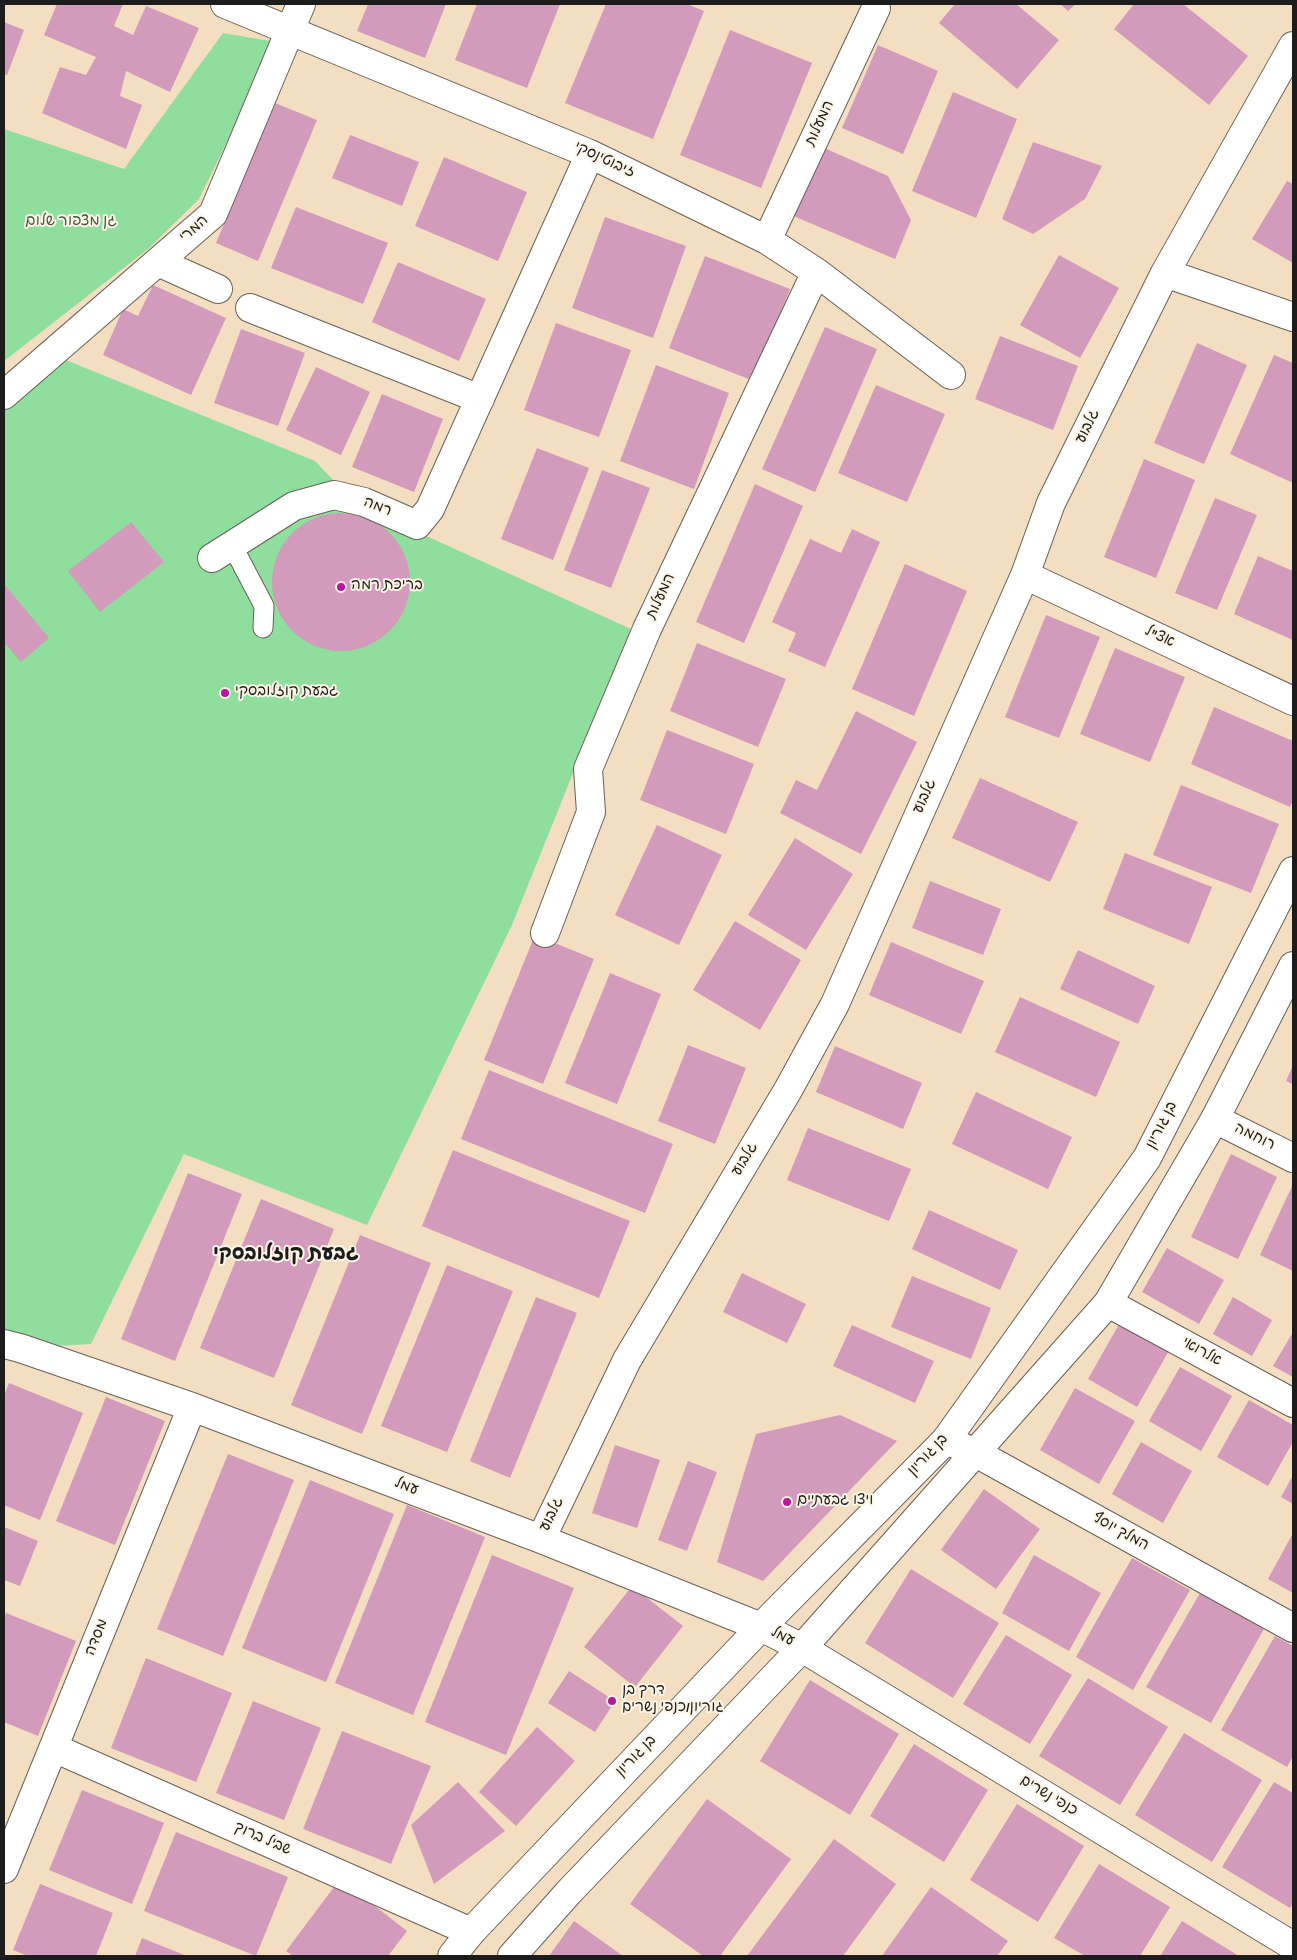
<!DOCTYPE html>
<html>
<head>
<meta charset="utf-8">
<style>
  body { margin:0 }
  #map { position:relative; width:1297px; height:1960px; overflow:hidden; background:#f4dec1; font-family:"Gochi Hand",sans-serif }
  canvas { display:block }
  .frame { position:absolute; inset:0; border:5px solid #1c1c1c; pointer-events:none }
</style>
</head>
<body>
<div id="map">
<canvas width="1297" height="1960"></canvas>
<div class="frame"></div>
</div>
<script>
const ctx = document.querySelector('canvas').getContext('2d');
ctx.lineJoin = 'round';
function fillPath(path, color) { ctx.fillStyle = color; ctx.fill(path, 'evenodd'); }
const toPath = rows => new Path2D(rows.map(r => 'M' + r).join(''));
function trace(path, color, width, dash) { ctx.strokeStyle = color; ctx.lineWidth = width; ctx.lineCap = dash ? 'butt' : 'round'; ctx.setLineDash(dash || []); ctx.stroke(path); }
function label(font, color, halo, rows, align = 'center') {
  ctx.font = font + ' "Gochi Hand","Playpen Sans Hebrew",sans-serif'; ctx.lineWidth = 4; ctx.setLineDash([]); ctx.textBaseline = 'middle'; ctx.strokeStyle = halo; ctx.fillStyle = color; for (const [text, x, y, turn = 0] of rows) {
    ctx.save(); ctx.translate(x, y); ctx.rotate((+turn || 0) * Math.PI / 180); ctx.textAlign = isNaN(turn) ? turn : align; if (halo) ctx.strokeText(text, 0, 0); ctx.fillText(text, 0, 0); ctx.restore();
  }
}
const green = toPath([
  [223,33,276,42,199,199,148,249,4,361,4,129,124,169],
  [51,354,315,461,356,504,631,629,512,925,367,1225,184,1154,91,1344,20,1348,4,1344,4,395]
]);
const building = toPath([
  [57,4,123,4,114,26,133,35,146,6,199,28,170,92,126,71,120,96,142,105,126,149,42,113,60,67,86,75,96,57,44,35],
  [368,4,446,4,425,58,357,31],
  [477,4,560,4,527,88,455,60],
  [606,4,687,4,704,11,653,139,565,103],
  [955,4,1016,4,1059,40,1017,89,939,23],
  [1060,4,1076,4,1068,11],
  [1134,4,1183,4,1248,56,1209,105,1114,29],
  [4,22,24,30,7,75,4,74],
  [730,30,812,63,761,188,680,155],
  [878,45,938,71,903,154,842,128],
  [953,92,1017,119,976,218,912,191],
  [275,103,317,120,258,261,216,243],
  [350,135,419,162,402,206,332,178],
  [1033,142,1102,166,1085,199,1033,234,1002,219],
  [822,147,888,176,911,220,895,259,791,215],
  [444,157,527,192,498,261,415,226],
  [1287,181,1293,184,1293,263,1252,239],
  [296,207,388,243,363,304,271,268],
  [605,217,686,246,653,338,572,308],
  [1059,255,1119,288,1080,358,1020,325],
  [705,256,790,289,754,381,669,348],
  [398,262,486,299,459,361,372,322],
  [153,285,226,318,191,395,103,355,123,309,138,316],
  [556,323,631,350,599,437,524,410],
  [825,327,877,349,815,492,762,469],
  [241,329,305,353,278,426,214,403],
  [1000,336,1078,366,1053,430,975,399],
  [1197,343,1247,365,1204,464,1154,443],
  [1274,355,1293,363,1293,483,1230,454],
  [656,365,729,393,694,489,620,461],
  [316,367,370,392,341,455,286,430],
  [876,385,945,414,907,502,838,473],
  [382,394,443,419,414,492,352,467],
  [537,448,589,468,553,560,501,539],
  [1144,459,1195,480,1156,578,1104,557],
  [602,470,650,488,611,588,564,570],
  [755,484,803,506,744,643,696,622],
  [1215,498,1257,515,1217,610,1175,593],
  '272 582a69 69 0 1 1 138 0a69 69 0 1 1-138 0Z',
  [131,522,164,562,100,612,68,571],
  [852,529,880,542,825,667,788,651,796,633,772,622,810,539,841,553],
  [1258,556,1293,571,1293,640,1234,614],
  [905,564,967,591,914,716,852,689],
  [4,584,49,638,21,662,4,642],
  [1046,615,1100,637,1059,738,1005,717],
  [697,643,786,679,758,747,670,711],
  [1115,648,1185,677,1150,762,1080,734],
  [1214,707,1293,741,1293,800,1290,807,1191,764],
  [856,711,917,742,861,854,780,813,796,780,817,790],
  [667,730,754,764,726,834,640,800],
  [980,778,1078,822,1050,882,952,838],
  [1181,785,1279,824,1251,893,1153,855],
  [657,825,722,855,679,945,615,915],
  [795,838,853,874,806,950,748,915],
  [1125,853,1212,887,1189,944,1103,909],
  [930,881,1001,909,983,955,912,928],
  [735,921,801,960,760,1030,693,990],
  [535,935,594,959,543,1084,484,1060],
  [891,942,984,981,961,1034,869,995],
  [1078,950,1155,986,1138,1024,1060,989],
  [610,973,661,994,617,1104,565,1083],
  [1020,997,1120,1042,1096,1097,995,1052],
  [688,1045,746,1068,715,1144,658,1121],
  [835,1046,922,1083,903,1129,816,1092],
  [1293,1065,1293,1084,1286,1081],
  [489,1070,673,1144,645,1213,461,1139],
  [976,1092,1072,1137,1048,1189,952,1144],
  [808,1128,911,1169,889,1221,787,1180],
  [453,1150,630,1221,599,1298,422,1226],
  [1231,1154,1277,1177,1238,1259,1191,1237],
  [188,1173,242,1194,175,1361,121,1339],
  [1293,1184,1293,1271,1260,1255],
  [261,1199,334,1229,274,1378,200,1348],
  [929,1210,1018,1250,1000,1290,912,1249],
  [360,1235,431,1263,362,1434,291,1405],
  [1167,1248,1224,1280,1199,1324,1142,1292],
  [447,1265,513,1291,447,1452,381,1426],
  [742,1273,806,1304,787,1343,723,1312],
  [912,1276,991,1308,971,1359,891,1327],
  [536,1297,577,1313,510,1478,470,1461],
  [1233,1297,1272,1320,1252,1356,1213,1334],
  [1122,1319,1171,1347,1137,1407,1088,1379],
  [852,1325,934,1361,915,1403,833,1366],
  [1293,1332,1293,1377,1273,1366],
  [1180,1367,1232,1396,1201,1451,1149,1421],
  [9,1383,83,1413,40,1520,4,1505,4,1396],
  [1075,1388,1135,1421,1099,1484,1040,1450],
  [106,1397,165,1421,115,1545,56,1521],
  [1249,1400,1293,1425,1293,1442,1268,1486,1217,1457],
  [840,1415,897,1441,763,1581,717,1562,756,1434],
  [1141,1442,1192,1471,1163,1523,1112,1494],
  [615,1445,660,1460,637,1528,592,1513],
  [228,1454,294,1480,223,1656,157,1629],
  [688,1461,717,1472,687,1551,658,1540],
  [1293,1475,1293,1504,1281,1497],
  [310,1480,394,1514,326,1682,242,1648],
  [984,1489,1040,1529,996,1589,941,1550],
  [407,1505,485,1537,413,1715,335,1683],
  [4,1527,38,1541,20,1586,4,1580],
  [1293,1533,1293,1593,1268,1579],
  [492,1555,574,1588,506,1755,425,1722],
  [1034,1555,1101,1593,1069,1651,1002,1613],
  [1132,1558,1190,1590,1133,1690,1076,1657],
  [911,1569,999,1623,953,1698,865,1643],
  [632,1586,683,1626,635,1687,584,1647],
  [1200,1593,1264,1629,1211,1723,1146,1687],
  [6,1613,76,1641,38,1736,4,1722,4,1619],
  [1006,1635,1072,1675,1030,1744,963,1704],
  [1275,1636,1293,1646,1293,1756,1287,1767,1221,1730],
  [146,1658,232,1693,196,1782,111,1748],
  [569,1671,615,1701,595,1732,548,1703],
  [1088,1678,1168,1727,1120,1805,1039,1756],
  [810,1680,899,1734,850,1815,760,1761],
  [253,1701,321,1728,284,1820,216,1793],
  [537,1727,575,1761,516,1826,479,1792],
  [342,1731,431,1766,391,1864,303,1829],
  [1184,1733,1262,1780,1212,1862,1135,1815],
  [914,1744,988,1790,944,1862,870,1816],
  [458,1782,505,1831,434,1884,411,1825],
  [1274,1782,1293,1793,1293,1903,1290,1908,1222,1867],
  [82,1790,164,1823,132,1904,49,1870],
  [707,1799,791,1859,720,1956,703,1956,630,1904],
  [1017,1804,1084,1846,1038,1922,970,1880],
  [176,1832,288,1877,256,1956,144,1911],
  [834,1839,896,1884,843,1956,747,1956],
  [1099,1864,1170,1907,1140,1956,1085,1956,1054,1938],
  [340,1879,407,1931,388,1956,293,1956,286,1951],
  [40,1884,113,1913,96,1956,28,1956,13,1950],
  [931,1887,1008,1941,997,1956,882,1956],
  [574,1921,623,1956,549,1956],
  [1182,1921,1239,1956,1160,1956],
  [142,1938,187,1956,135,1956]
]);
const lane = toPath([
  [232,545,264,606,263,628]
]);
const street = toPath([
  [225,4,590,154,767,240,816,272,951,375],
  [767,240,876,8],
  [158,262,218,289],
  [1165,273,1293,317],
  [250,308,480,399],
  [4,395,213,214,301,4],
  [212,558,294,506,334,495,364,502,417,525,430,509,590,154],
  [1025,575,1293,701],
  [545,933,591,812,588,769,647,629,816,272],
  [1215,1119,1293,1158],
  [1108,1303,1293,1403],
  [4,1344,20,1348,192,1407,541,1539,761,1627,802,1648,1293,1946],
  [946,1440,976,1453,1293,1628],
  [541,1539,627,1360,788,1090,835,1004,1025,575,1051,503,1165,273,1293,46],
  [54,1748,471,1932],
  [4,1869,192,1407]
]);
const secondary = toPath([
  [452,1956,471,1932,761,1627,946,1440,1147,1158,1293,871],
  [512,1956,568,1893,802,1648,1108,1303,1215,1119,1293,966]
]);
const markers = [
  [341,587,5,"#b5179e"],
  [225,693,5,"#b5179e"],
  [787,1502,5,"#b5179e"],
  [612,1701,5,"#b5179e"]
];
const streetNames = [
  ["המעלות",821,124,-65],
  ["ז'בוטינסקי",604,161,25],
  ["המרי",195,230,-41],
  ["גלבוע",1089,427,-64],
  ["רמה",377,508,22],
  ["המעלות",662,597,-65],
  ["אצ\"ל",1159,638,25],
  ["גלבוע",926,797,-66],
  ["בן גוריון",1163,1126,-63],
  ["רוחמה",1254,1138,26],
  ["גלבוע",746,1160,-59],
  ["אלרואי",1201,1353,29],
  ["בן גוריון",929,1456,-47],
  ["עמל",406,1488,21],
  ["גלבוע",553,1515,-64],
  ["המלך יוסף",1120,1533,29],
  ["מסדה",98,1638,-68],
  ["עמל",782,1638,27],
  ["בן גוריון",637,1757,-46],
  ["כנפי נשרים",1048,1797,31],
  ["שביל ברוך",262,1840,24]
];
const parkNames = [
  ["גן מצפור שלום",71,223]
];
const poiNames = [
  ["בריכת רמה",351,587],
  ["גבעת קוזלובסקי",235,693],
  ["ויצו גבעתיים",797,1502],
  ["דרך בן",622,1692],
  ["גוריון/כנפי נשרים",622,1709]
];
const districtNames = [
  ["גבעת קוזלובסקי",286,1256]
];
fillPath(green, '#8fde9d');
fillPath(building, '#d29abb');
trace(lane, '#686056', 21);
trace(street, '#686056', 30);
trace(secondary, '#686056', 30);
trace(lane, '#fff', 19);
trace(street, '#fff', 28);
trace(secondary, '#fff', 28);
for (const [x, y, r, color] of markers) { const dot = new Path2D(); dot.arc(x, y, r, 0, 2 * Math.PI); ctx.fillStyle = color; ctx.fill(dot); trace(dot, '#fcf5e5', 2); }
label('15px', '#1c1c1c', '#fcf5e5', streetNames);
label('15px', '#3e5643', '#fcf5e5', parkNames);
label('15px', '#1c1c1c', '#fcf5e5', poiNames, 'left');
label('bold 20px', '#1c1c1c', '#fcf5e5', districtNames);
</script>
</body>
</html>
